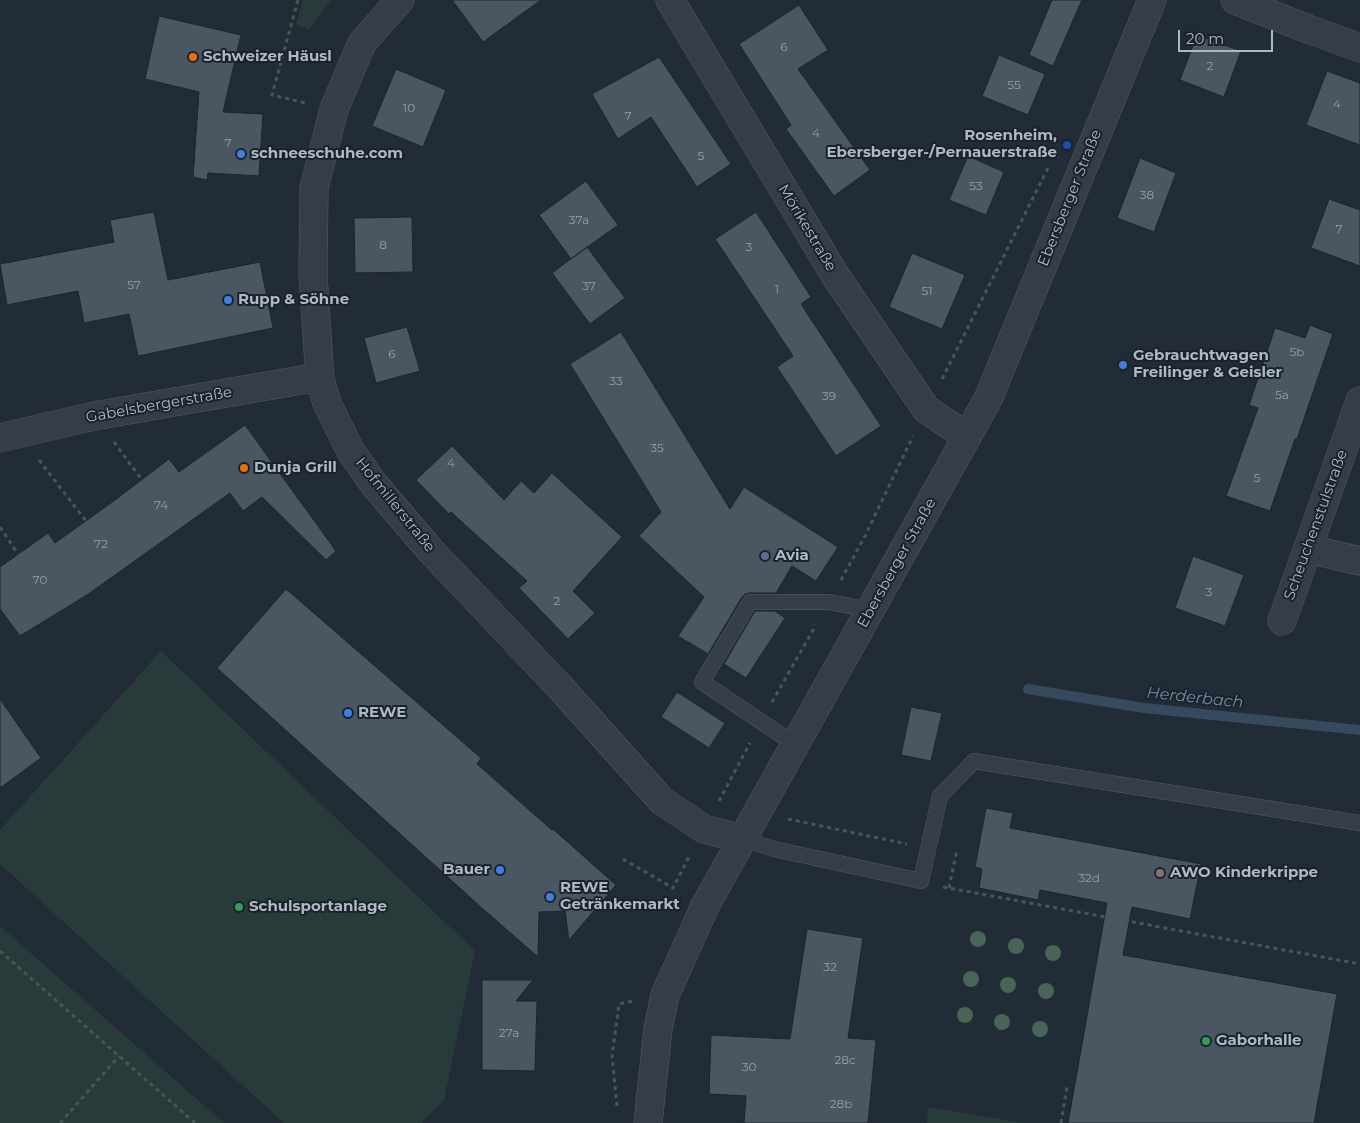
<!DOCTYPE html>
<html>
<head>
<meta charset="utf-8">
<style>
  body { margin:0 }
  #map { position:relative; width:1360px; height:1123px; overflow:hidden; background:#222c36; font-family:Montserrat,sans-serif }
  canvas { display:block }
  .scale { position:absolute; left:1178px; top:30px; width:95px; height:22px; box-sizing:border-box; border:2px solid #afb9c4; border-top:0; padding-left:6px; font-size:15px; line-height:18px; white-space:nowrap; color:#afb9c4; -webkit-text-stroke:4px #1a232c; paint-order:stroke }
</style>
</head>
<body>
<div id="map">
<canvas width="1360" height="1123"></canvas>
<div class="scale">20 m</div>
</div>
<script>
const ctx = document.querySelector('canvas').getContext('2d');
ctx.lineJoin = 'round';
function fillPath(path, color) { ctx.fillStyle = color; ctx.fill(path, 'evenodd'); }
const toPath = rows => new Path2D(rows.map(r => 'M' + r).join(''));
function trace(path, color, width, dash) { ctx.strokeStyle = color; ctx.lineWidth = width; ctx.lineCap = dash ? 'butt' : 'round'; ctx.setLineDash(dash || []); ctx.stroke(path); }
function label(font, color, halo, rows, align = 'center') {
  ctx.font = font + ' Montserrat,sans-serif'; ctx.lineWidth = 4; ctx.setLineDash([]); ctx.textBaseline = 'middle'; ctx.strokeStyle = halo; ctx.fillStyle = color; for (const [text, x, y, turn = 0] of rows) {
    ctx.save(); ctx.translate(x, y); ctx.rotate((+turn || 0) * Math.PI / 180); ctx.textAlign = isNaN(turn) ? turn : align; if (halo) ctx.strokeText(text, 0, 0); ctx.fillText(text, 0, 0); ctx.restore();
  }
}
const green = toPath([
  [303,0,331,0,309,30,296,25],
  [161,651,475,951,444,1100,422,1123,284,1123,0,864,0,830],
  [0,926,224,1123,0,1123],
  [928,1107,1024,1123,927,1123]
]);
const stream = toPath([
  [1028,689,1144,708,1360,730]
]);
const building = toPath([
  [452,0,541,0,483,42,452,0],
  [1052,0,1082,0,1053,66,1029,55,1052,0],
  [799,5,828,50,798,69,870,170,834,196,786,129,791,125,739,44,799,5],
  [159,16,241,35,223,112,263,114,259,176,208,173,207,180,193,177,199,92,145,79,159,16],
  [1197,35,1241,51,1224,97,1180,80,1197,35],
  [999,55,1045,74,1028,115,982,96,999,55],
  [659,57,731,164,697,187,651,117,618,139,592,94,659,57],
  [396,69,446,90,423,147,372,126,396,69],
  [1327,71,1360,83,1360,145,1306,125,1327,71],
  [968,156,1004,172,986,215,949,200,968,156],
  [1140,158,1176,173,1154,232,1117,218,1140,158],
  [586,181,618,225,571,259,539,215,586,181],
  [1329,199,1360,210,1360,266,1311,248,1329,199],
  [154,212,168,280,260,262,273,328,138,356,129,314,84,323,78,291,7,305,0,264,114,242,110,220,154,212],
  [756,212,811,297,801,304,881,426,836,456,777,367,793,356,715,239,756,212],
  [412,217,413,272,355,273,354,218,412,217],
  [587,247,625,298,590,324,552,273,587,247],
  [912,253,965,275,942,329,889,307,912,253],
  [1310,325,1333,334,1297,439,1295,439,1270,511,1226,496,1258,408,1249,405,1275,328,1305,338,1310,325],
  [407,327,420,371,376,383,364,338,407,327],
  [621,332,730,509,744,487,838,547,816,581,792,566,776,593,750,593,745,594,742,597,708,654,678,636,704,597,639,536,661,512,570,364,621,332],
  [245,425,336,551,326,560,262,497,243,511,230,493,87,595,20,636,0,609,0,567,48,533,55,543,115,500,169,459,179,472,245,425],
  [452,446,504,500,521,481,534,493,552,473,622,537,573,591,595,613,568,639,519,588,527,581,451,512,449,514,416,480,452,446],
  [1193,556,1244,575,1225,626,1175,608,1193,556],
  [286,589,481,758,477,764,552,830,553,829,616,885,569,940,565,911,539,912,538,957,483,909,217,668,286,589],
  [755,611,775,611,785,618,746,678,724,664,755,611],
  [677,692,725,723,709,748,661,717,677,692],
  [0,699,41,758,0,788,0,699],
  [911,707,942,713,931,761,901,755,911,707],
  [986,808,1013,813,1010,828,1201,864,1190,919,1132,907,1123,955,1337,994,1314,1123,1068,1123,1107,903,1040,890,1038,900,979,888,982,869,975,867,986,808],
  [807,929,863,938,848,1038,876,1040,868,1123,744,1123,746,1096,709,1094,711,1035,790,1039,807,929],
  [482,980,533,980,516,1001,537,1001,535,1071,482,1070,482,980]
]);
const path = toPath([
  [298,0,272,95,306,103],
  [942,379,1048,168],
  [114,442,142,480],
  [39,460,86,521],
  [0,527,18,554],
  [841,580,865,536,913,436],
  [772,702,816,625],
  [719,801,750,743],
  [788,819,907,844],
  [623,859,673,888,690,855],
  [943,887,1360,964],
  [949,888,956,854,952,853],
  [0,951,195,1123],
  [617,1106,612,1056,619,1004,633,1001],
  [60,1123,119,1056],
  [1061,1123,1067,1087]
]);
const service = toPath([
  [796,745,702,682,750,602,829,602,870,610],
  [743,839,774,849,921,881,940,796,974,761,1360,823]
]);
const minor = toPath([
  [400,0,362,43,334,109,314,188,313,275,320,379,327,403,350,450,373,483,430,550,559,686,662,801,704,829,743,839],
  [670,0,835,275,926,409,967,437],
  [1235,0,1308,29,1360,48],
  [0,438,94,416,307,379,320,379],
  [1308,549,1360,561],
  [1282,621,1360,401]
]);
const tertiary = toPath([
  [648,1123,658,1029,665,995,684,953,705,906,988,399,1152,0]
]);
const trees = [
  [978,939],
  [1016,946],
  [1053,953],
  [971,979],
  [1008,985],
  [1046,991],
  [965,1015],
  [1002,1022],
  [1040,1029]
];
const markers = [
  [193,57,5,"#e8710a"],
  [1067,145,5,"#1a4fb4"],
  [241,154,5,"#3f7fe0"],
  [228,300,5,"#3f7fe0"],
  [1123,365,5,"#3f7fe0"],
  [244,468,5,"#e8710a"],
  [765,556,5,"#5c6f8a"],
  [348,713,5,"#3f7fe0"],
  [500,870,5,"#3f7fe0"],
  [1160,873,5,"#8d6e63"],
  [550,897,5,"#3f7fe0"],
  [239,907,5,"#2e9e5b"],
  [1206,1041,5,"#2e9e5b"]
];
const numberNames = [
  ["6",784,47],
  ["2",1210,66],
  ["55",1014,85],
  ["4",1337,104],
  ["10",409,108],
  ["7",628,116],
  ["4",816,133],
  ["7",228,143],
  ["5",701,156],
  ["53",976,186],
  ["38",1147,195],
  ["37a",579,220],
  ["7",1339,229],
  ["8",383,245],
  ["3",749,247],
  ["57",134,285],
  ["37",589,286],
  ["1",777,289],
  ["51",927,291],
  ["5b",1297,352],
  ["6",392,354],
  ["33",616,381],
  ["5a",1282,395],
  ["39",829,396],
  ["35",657,448],
  ["4",451,463],
  ["5",1257,478],
  ["74",161,505],
  ["72",101,544],
  ["70",40,580],
  ["3",1209,592],
  ["2",557,601],
  ["32d",1089,878],
  ["32",830,967],
  ["27a",509,1033],
  ["28c",845,1060],
  ["30",749,1067],
  ["28b",841,1104]
];
const poiNames = [
  ["Schweizer Häusl",203,57],
  ["Rosenheim,",1057,136,"right"],
  ["Ebersberger-/Pernauerstraße",1057,153,"right"],
  ["schneeschuhe.com",251,154],
  ["Rupp & Söhne",238,300],
  ["Gebrauchtwagen",1133,356],
  ["Freilinger & Geisler",1133,373],
  ["Dunja Grill",254,468],
  ["Avia",775,556],
  ["REWE",358,713],
  ["Bauer",490,870,"right"],
  ["AWO Kinderkrippe",1170,873],
  ["REWE",560,888],
  ["Getränkemarkt",560,905],
  ["Schulsportanlage",249,907],
  ["Gaborhalle",1216,1041]
];
const streetNames = [
  ["Ebersberger Straße",1070,198,-68],
  ["Mörikestraße",807,228,59],
  ["Gabelsbergerstraße",159,405,-10],
  ["Hofmillerstraße",395,505,51],
  ["Scheuchenstulstraße",1316,525,-70],
  ["Ebersberger Straße",897,563,-61]
];
const waterNames = [
  ["Herderbach",1195,698,6]
];
fillPath(green, '#273b3a');
trace(stream, '#36495d', 10);
fillPath(building, '#4a5662');
trace(building, '#1c252e', 1);
trace(service, '#525c65', 16);
trace(minor, '#525c65', 29);
trace(tertiary, '#525c65', 29);
trace(path, '#455859', 3, [4, 4]);
trace(service, '#353e47', 15);
trace(minor, '#353e47', 28);
trace(tertiary, '#353e47', 28);
ctx.fillStyle = '#486555';
for (const [x, y] of trees) { ctx.beginPath(); ctx.arc(x, y, 8, 0, 2 * Math.PI); ctx.fill(); }
for (const [x, y, r, color] of markers) { const dot = new Path2D(); dot.arc(x, y, r, 0, 2 * Math.PI); ctx.fillStyle = color; ctx.fill(dot); trace(dot, '#1a232c', 2); }
label('12px', '#96a0ac', null, numberNames);
label('bold 15px', '#afb9c4', '#1a232c', poiNames, 'left');
label('15px', '#afb9c4', '#1a232c', streetNames);
label('italic 16px', '#718ca6', '#1a232c', waterNames);
</script>
</body>
</html>
